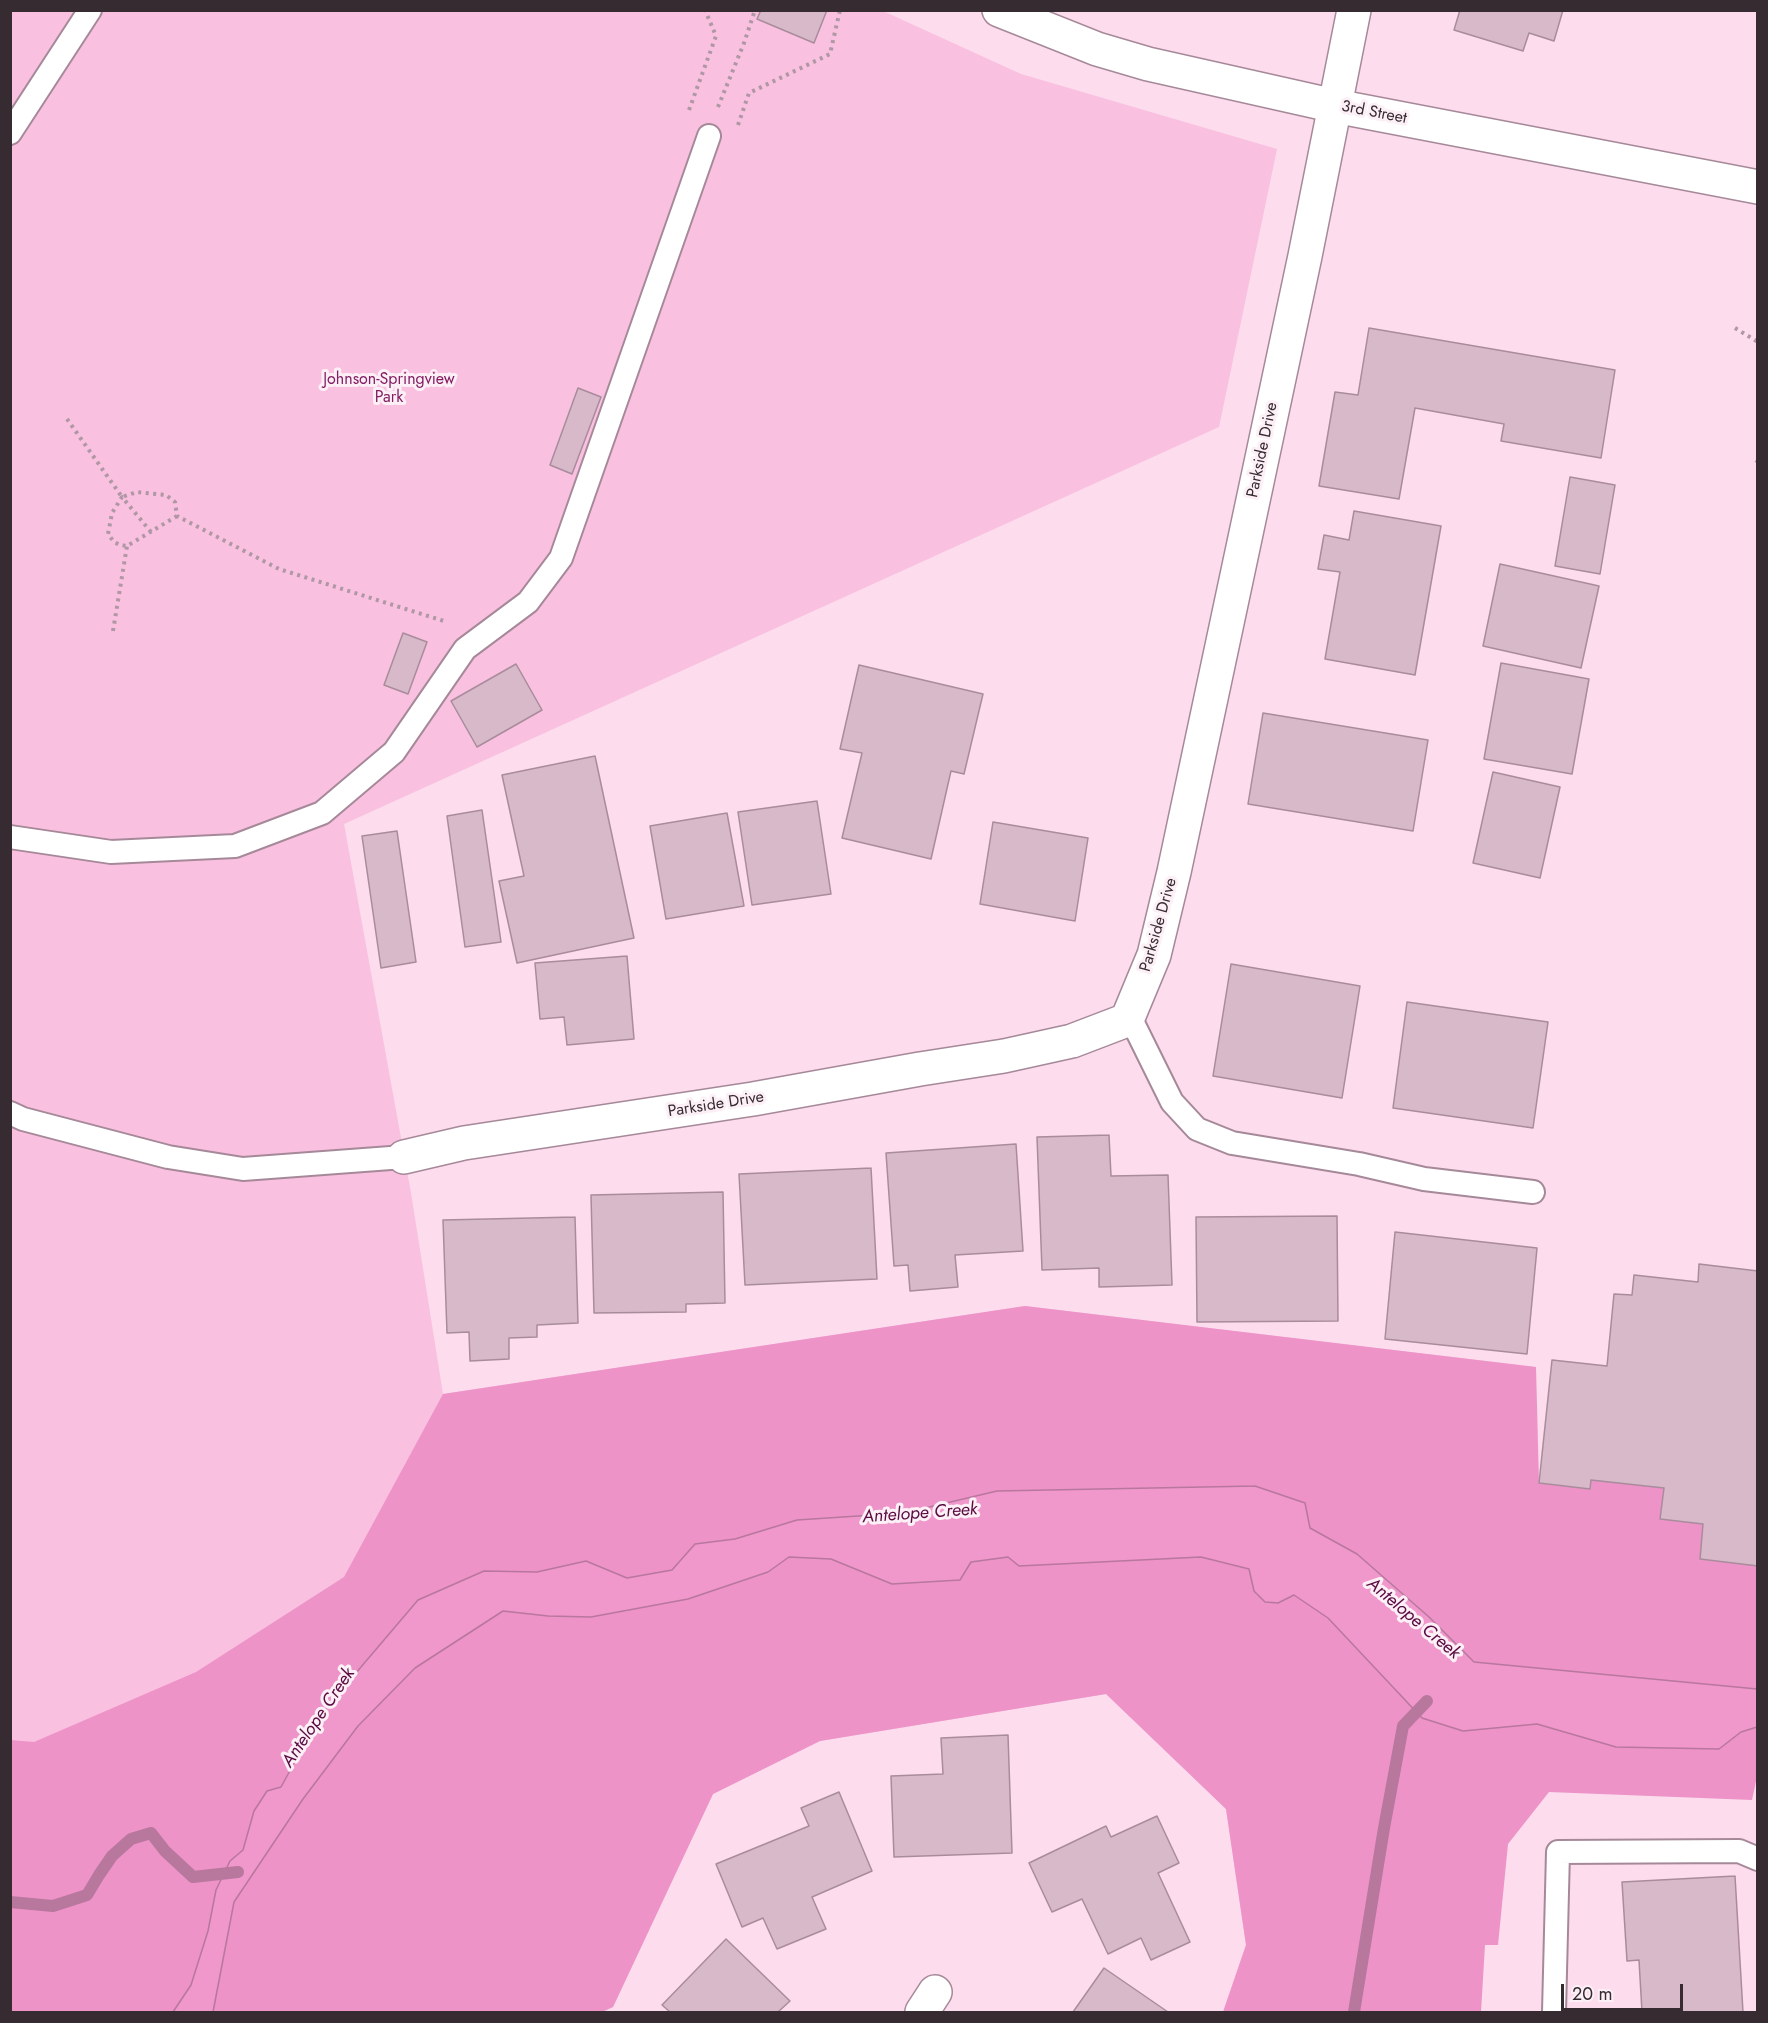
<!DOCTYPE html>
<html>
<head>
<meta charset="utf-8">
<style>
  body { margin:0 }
  #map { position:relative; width:1768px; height:2023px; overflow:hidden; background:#fcdced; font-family:Jost,sans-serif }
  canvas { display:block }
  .frame { position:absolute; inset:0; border:12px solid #362b31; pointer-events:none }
  .scale { position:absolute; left:1561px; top:1984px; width:122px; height:27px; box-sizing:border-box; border:3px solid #362b31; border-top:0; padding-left:8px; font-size:18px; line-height:21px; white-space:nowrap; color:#362b31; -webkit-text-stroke:4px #fcf0f6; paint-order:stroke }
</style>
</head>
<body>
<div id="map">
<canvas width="1768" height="2023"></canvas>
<div class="frame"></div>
<div class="scale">20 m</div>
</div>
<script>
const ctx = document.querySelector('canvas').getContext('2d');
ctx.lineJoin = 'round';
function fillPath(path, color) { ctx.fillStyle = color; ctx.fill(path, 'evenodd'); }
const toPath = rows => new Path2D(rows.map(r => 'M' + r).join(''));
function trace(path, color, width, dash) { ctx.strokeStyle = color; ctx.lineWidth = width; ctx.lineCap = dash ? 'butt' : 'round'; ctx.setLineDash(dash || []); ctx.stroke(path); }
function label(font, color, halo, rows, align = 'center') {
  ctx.font = font + ' Jost,sans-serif'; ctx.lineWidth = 6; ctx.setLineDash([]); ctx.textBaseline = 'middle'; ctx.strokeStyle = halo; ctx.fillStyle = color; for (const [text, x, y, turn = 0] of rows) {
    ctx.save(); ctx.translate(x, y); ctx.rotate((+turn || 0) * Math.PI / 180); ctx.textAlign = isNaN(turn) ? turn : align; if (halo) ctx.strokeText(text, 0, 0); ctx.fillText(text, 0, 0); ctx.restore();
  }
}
const green = toPath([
  [11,11,883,11,1021,74,1277,149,1219,427,344,824,411,1193,443,1394,1025,1306,1536,1367,1223,2012,1246,1945,1226,1809,1106,1694,820,1741,713,1794,613,2007,602,2012,11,2012]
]);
const forest = toPath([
  [1025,1306,1536,1367,1539,1483,1590,1489,1591,1480,1664,1488,1660,1519,1703,1524,1700,1559,1757,1562,1758,1772,1752,1800,1549,1792,1508,1844,1498,1945,1485,1945,1481,2012,1223,2012,1246,1945,1226,1809,1106,1694,820,1741,713,1794,613,2007,602,2012,11,2012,10,1740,34,1742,196,1672,344,1577,443,1394]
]);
const water = toPath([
  [1255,1486,1305,1503,1310,1528,1357,1554,1429,1617,1474,1662,1757,1689,1757,1727,1741,1732,1719,1749,1616,1747,1537,1724,1463,1731,1422,1718,1328,1618,1294,1595,1278,1603,1265,1602,1254,1591,1249,1569,1201,1557,1019,1566,1008,1557,971,1562,960,1580,892,1584,831,1559,789,1557,768,1572,688,1599,591,1617,548,1616,503,1611,415,1668,358,1726,303,1799,234,1902,213,2012,173,2012,191,1985,208,1931,216,1890,230,1861,243,1850,254,1811,267,1791,281,1787,321,1714,418,1600,484,1571,537,1572,586,1561,627,1578,672,1570,695,1544,735,1539,797,1520,904,1513,997,1491,1255,1486]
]);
const stream = toPath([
  [10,1902,53,1906,87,1895,99,1875,112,1856,131,1839,151,1833,165,1851,193,1877,238,1872],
  [1354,2012,1384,1828,1403,1726,1427,1701]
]);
const building = toPath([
  [761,10,827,10,814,43,757,19,761,10],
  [1460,10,1563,10,1554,41,1529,33,1523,51,1454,30,1460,10],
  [1369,328,1615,370,1601,458,1501,441,1504,424,1415,408,1399,499,1319,486,1335,392,1358,395,1369,328],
  [578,388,601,397,572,474,550,465,578,388],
  [1570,477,1615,485,1600,574,1555,566,1570,477],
  [1354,511,1441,526,1415,675,1325,659,1340,572,1318,569,1324,535,1349,540,1354,511],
  [1500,564,1599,586,1581,668,1483,646,1500,564],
  [403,633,427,642,408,694,384,685,403,633],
  [1501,663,1589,679,1572,774,1484,759,1501,663],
  [516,664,542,710,477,747,451,701,516,664],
  [859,665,983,694,964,774,951,771,931,859,842,838,862,753,840,749,859,665],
  [1263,713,1428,740,1413,831,1248,804,1263,713],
  [595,756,634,938,517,963,499,881,524,876,502,775,595,756],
  [1493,772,1560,787,1540,878,1473,863,1493,772],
  [817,801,831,894,752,905,738,812,817,801],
  [482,810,501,942,465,947,447,816,482,810],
  [727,813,744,906,666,919,650,826,727,813],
  [993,822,1088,838,1075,921,980,904,993,822],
  [397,831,416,962,381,968,362,836,397,831],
  [627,956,634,1039,567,1045,564,1017,540,1019,535,963,627,956],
  [1231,964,1360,986,1342,1098,1213,1076,1231,964],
  [1407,1002,1548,1022,1533,1128,1393,1108,1407,1002],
  [1109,1135,1111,1176,1168,1175,1172,1285,1099,1287,1099,1268,1042,1270,1037,1137,1109,1135],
  [1016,1144,1023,1251,955,1255,958,1287,910,1291,908,1265,894,1266,886,1153,1016,1144],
  [871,1168,877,1279,745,1285,739,1174,871,1168],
  [723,1192,725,1303,686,1304,686,1312,594,1313,591,1195,723,1192],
  [1337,1216,1338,1321,1197,1322,1196,1217,1337,1216],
  [575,1217,578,1323,537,1325,537,1337,509,1338,509,1359,470,1361,469,1332,447,1333,443,1220,575,1217],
  [1395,1232,1537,1248,1527,1354,1385,1339,1395,1232],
  [1699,1264,1758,1271,1758,1566,1700,1559,1703,1524,1660,1519,1664,1488,1591,1480,1590,1489,1539,1483,1552,1360,1607,1366,1614,1294,1632,1295,1634,1275,1698,1282,1699,1264],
  [1008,1735,1012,1853,894,1857,891,1776,943,1774,941,1738,1008,1735],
  [839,1792,872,1871,812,1897,826,1929,777,1949,763,1918,742,1927,716,1864,809,1826,801,1808,839,1792],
  [1157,1816,1179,1863,1158,1873,1190,1942,1151,1960,1141,1938,1108,1954,1082,1899,1052,1912,1029,1863,1106,1826,1111,1837,1157,1816],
  [1735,1876,1743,2012,1642,2012,1639,1960,1627,1961,1622,1882,1735,1876],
  [726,1939,790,2001,778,2012,670,2012,662,2005,726,1939],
  [1104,1968,1168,2012,1073,2012,1104,1968]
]);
const path = toPath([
  [718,107,744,43,755,10],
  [689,110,716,36,705,10],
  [738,125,749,93,830,54,840,10],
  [1735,328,1758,342],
  [67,419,122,497,137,492,166,495,175,502,177,516,279,569,447,622],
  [1756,463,1758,461],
  [151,532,122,497,112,513,108,534,114,542,120,545,127,546,177,516],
  [113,631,127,546]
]);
const lane = toPath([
  [10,133,90,10],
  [10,837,111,852,235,846,322,813,394,752,465,649,528,602,561,558,709,136],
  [1129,1015,1172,1102,1197,1129,1232,1143,1359,1164,1424,1179,1533,1192],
  [10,1113,23,1119,168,1157,243,1169,404,1157],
  [1554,2012,1558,1852,1739,1851,1758,1859]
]);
const street = toPath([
  [404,1157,464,1143,753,1099,920,1069,1004,1056,1072,1041,1127,1020,1154,955,1174,872,1305,256,1354,10],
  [922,2012,935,1992]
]);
const secondary = toPath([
  [999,10,1097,49,1148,64,1335,106,1758,187]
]);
const streetNames = [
  ["3rd Street",1374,113,11],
  ["Parkside Drive",1263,450,-78],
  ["Parkside Drive",1159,925,-74],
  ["Parkside Drive",716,1105,-9]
];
const parkNames = [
  ["Johnson-Springview",389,380],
  ["Park",389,398]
];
const waterNames = [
  ["Antelope Creek",920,1514,-4],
  ["Antelope Creek",1413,1619,40],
  ["Antelope Creek",319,1718,-56]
];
fillPath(green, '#f9c0e0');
fillPath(forest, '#ed93c8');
fillPath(water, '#f097cb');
trace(water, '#b8779d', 1.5);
trace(stream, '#b8779d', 12);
fillPath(building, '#d7b9ca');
trace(building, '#a98c9c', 1.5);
trace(lane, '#a68999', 26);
trace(street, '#a68999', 36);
trace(secondary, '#a68999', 36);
trace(path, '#af97a4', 4, [3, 4.5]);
trace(lane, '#fff', 22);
trace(street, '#fff', 33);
trace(secondary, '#fff', 33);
label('16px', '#362b31', '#fcf0f6', streetNames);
label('16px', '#831c62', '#fcf0f6', parkNames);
label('italic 18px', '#5a0b42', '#fcf0f6', waterNames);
</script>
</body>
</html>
